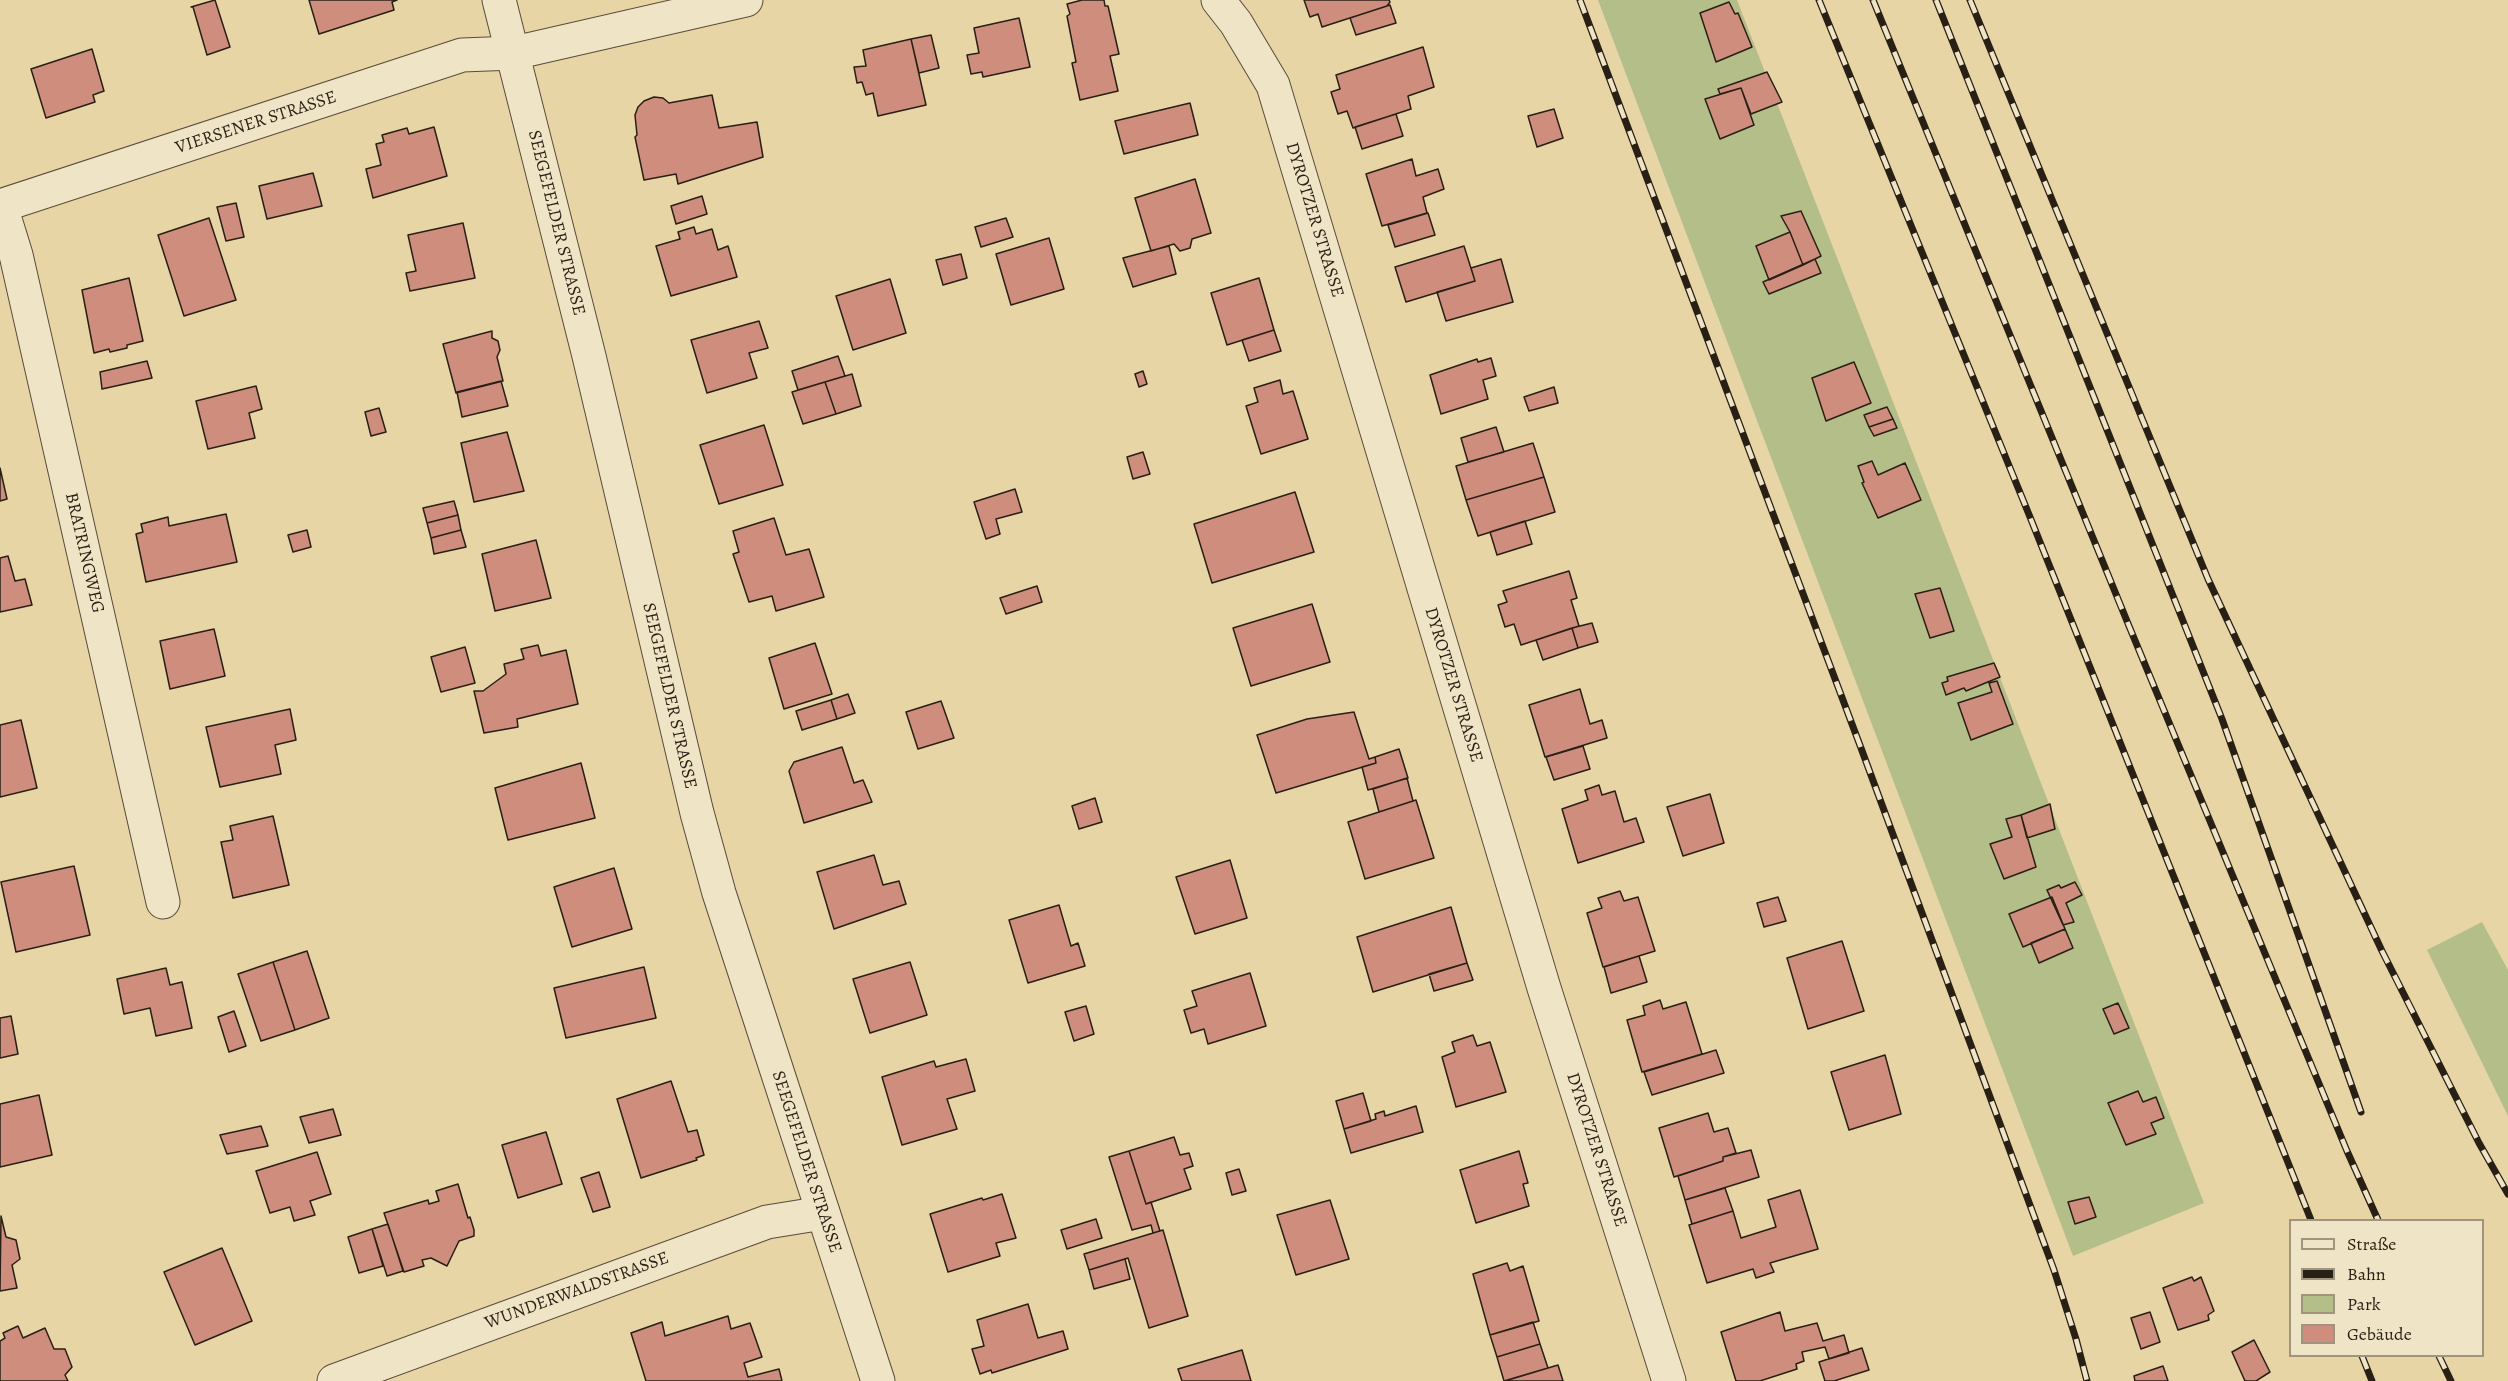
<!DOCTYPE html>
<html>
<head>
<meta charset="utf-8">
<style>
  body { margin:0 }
  #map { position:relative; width:2508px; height:1381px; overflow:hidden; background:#e7d5a6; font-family:Alegreya,serif }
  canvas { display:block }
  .legend { position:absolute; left:2289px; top:1219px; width:195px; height:138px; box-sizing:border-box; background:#efe4c5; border:2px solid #9f957f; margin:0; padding:8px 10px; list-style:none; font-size:18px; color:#281f15 }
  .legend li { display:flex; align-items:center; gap:12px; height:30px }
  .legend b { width:30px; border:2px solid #9f957f }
</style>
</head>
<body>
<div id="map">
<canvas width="2508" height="1381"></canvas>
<ul class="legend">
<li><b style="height:8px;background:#efe4c5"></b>Straße</li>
<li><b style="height:8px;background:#281f15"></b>Bahn</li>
<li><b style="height:16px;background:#b3be89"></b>Park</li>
<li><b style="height:16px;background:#cf8e7d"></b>Gebäude</li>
</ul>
</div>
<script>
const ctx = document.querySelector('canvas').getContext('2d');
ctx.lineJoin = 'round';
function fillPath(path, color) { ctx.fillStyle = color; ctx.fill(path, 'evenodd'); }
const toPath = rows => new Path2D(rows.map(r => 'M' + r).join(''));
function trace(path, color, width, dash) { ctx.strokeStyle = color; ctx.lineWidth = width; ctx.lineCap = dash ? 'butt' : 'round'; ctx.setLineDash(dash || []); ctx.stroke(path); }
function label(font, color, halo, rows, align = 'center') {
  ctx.font = font + ' Alegreya,serif'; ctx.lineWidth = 5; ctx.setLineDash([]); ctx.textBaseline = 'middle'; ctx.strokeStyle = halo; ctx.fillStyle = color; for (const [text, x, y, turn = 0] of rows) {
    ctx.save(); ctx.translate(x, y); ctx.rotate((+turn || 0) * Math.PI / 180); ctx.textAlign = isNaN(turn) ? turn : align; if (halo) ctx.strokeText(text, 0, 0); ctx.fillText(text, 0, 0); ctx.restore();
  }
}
const green = toPath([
  [1598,0,1737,0,2204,1203,2073,1256],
  [2482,922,2508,970,2508,1116,2427,950]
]);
const building = toPath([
  [215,0,230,47,207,55,193,7,191,7,215,0],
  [309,0,397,0,392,2,394,10,319,34,309,0],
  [1082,0,1104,0,1105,6,1108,6,1119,54,1110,56,1118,91,1080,100,1072,63,1076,62,1067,16,1070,14,1067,4,1082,0],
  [1304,0,1389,0,1390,2,1387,6,1322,27,1318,14,1310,17,1304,0],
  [1729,2,1735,14,1738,13,1752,47,1716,62,1700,13,1729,2],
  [1390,5,1396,23,1356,35,1350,18,1390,5],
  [1019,18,1030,67,983,77,982,72,971,74,967,55,979,53,974,28,1019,18],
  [931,35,939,68,919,73,911,39,931,35],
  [911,39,926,105,878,116,873,93,866,95,862,82,857,83,854,67,866,66,863,50,911,39],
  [1423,47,1434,87,1408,96,1411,109,1353,128,1347,111,1338,114,1331,92,1340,89,1336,75,1423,47],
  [92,49,104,91,93,95,95,102,46,118,31,69,92,49],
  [1767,72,1782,102,1751,114,1741,88,1720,94,1718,89,1767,72],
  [1741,88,1754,125,1720,139,1705,99,1741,88],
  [712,95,719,128,757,122,763,157,678,184,676,174,644,180,635,137,637,135,635,115,638,107,644,101,654,97,663,98,669,103,712,95],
  [1190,103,1198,135,1124,154,1115,121,1190,103],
  [1554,109,1563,138,1537,147,1528,116,1554,109],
  [1396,114,1403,136,1362,149,1355,127,1396,114],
  [434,127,447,176,373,198,366,169,381,165,376,144,384,142,382,135,407,128,409,134,434,127],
  [1412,159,1416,176,1438,169,1444,189,1423,197,1427,213,1382,226,1366,174,1412,159],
  [313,173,322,206,267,219,259,186,313,173],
  [1195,179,1211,233,1192,239,1190,248,1180,251,1174,244,1151,251,1135,198,1195,179],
  [702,196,707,214,676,224,671,206,702,196],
  [236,203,244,237,226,241,217,207,236,203],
  [1801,211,1821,256,1803,265,1790,232,1781,216,1801,211],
  [1428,213,1435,235,1395,247,1388,225,1428,213],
  [209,218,236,300,184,316,158,235,209,218],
  [1006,218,1013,237,981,247,975,227,1006,218],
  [463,223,475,278,410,291,406,273,416,271,408,235,463,223],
  [694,227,696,234,712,229,718,250,728,246,737,277,671,296,656,246,680,239,678,232,694,227],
  [1790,232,1803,265,1769,280,1756,246,1790,232],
  [1049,238,1064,289,1011,305,996,254,1049,238],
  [1169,246,1176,274,1133,287,1123,258,1169,246],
  [1464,246,1475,281,1406,302,1395,267,1464,246],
  [961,254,967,278,943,285,936,260,961,254],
  [1501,259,1513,302,1446,321,1437,292,1475,281,1471,268,1501,259],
  [1815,259,1821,273,1769,294,1763,282,1815,259],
  [129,278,143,341,127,345,127,348,110,352,109,349,94,353,82,290,129,278],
  [1259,278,1274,330,1227,345,1211,293,1259,278],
  [890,279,906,333,853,350,836,296,890,279],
  [759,321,768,348,749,353,757,378,707,393,691,340,759,321],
  [1274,330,1281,351,1249,361,1242,340,1274,330],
  [492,331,492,338,498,341,500,350,497,357,503,381,456,393,443,344,492,331],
  [838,356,845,376,798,390,792,371,838,356],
  [1491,358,1496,376,1483,380,1488,399,1441,414,1430,375,1477,359,1478,362,1491,358],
  [147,361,152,378,102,389,100,372,147,361],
  [1854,362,1871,403,1826,421,1812,378,1854,362],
  [1143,371,1147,384,1139,387,1135,374,1143,371],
  [852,374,861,406,836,414,825,382,852,374],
  [1280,380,1283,394,1293,391,1308,439,1261,454,1246,406,1258,402,1254,388,1280,380],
  [501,381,508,406,462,417,457,392,501,381],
  [825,382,836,414,803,424,792,392,825,382],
  [256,386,262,409,249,413,255,438,208,449,196,401,256,386],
  [1554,387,1558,403,1529,411,1524,397,1554,387],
  [1887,407,1893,419,1869,427,1864,415,1887,407],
  [379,408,386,432,371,436,365,412,379,408],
  [1893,419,1897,428,1874,436,1869,427,1893,419],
  [764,425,783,485,719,504,700,445,764,425],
  [1496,427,1504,452,1468,462,1461,438,1496,427],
  [507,432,524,491,474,502,461,443,507,432],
  [1533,443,1544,477,1466,500,1456,466,1533,443],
  [1143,452,1150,474,1133,479,1127,457,1143,452],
  [1872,461,1878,475,1905,463,1921,500,1878,518,1862,483,1864,482,1858,466,1872,461],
  [0,468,7,499,0,501,0,468],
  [1544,477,1555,512,1478,536,1466,500,1544,477],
  [1015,489,1022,512,996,519,1000,534,986,539,974,502,1015,489],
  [1295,492,1314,552,1212,583,1194,524,1295,492],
  [454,501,458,515,427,523,423,508,454,501],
  [226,514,237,562,146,582,136,534,143,532,141,524,168,517,169,526,226,514],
  [458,515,461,530,431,538,427,523,458,515],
  [774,518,786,555,809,549,824,597,776,611,772,596,749,602,733,554,739,552,733,531,774,518],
  [1525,521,1532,544,1497,555,1490,532,1525,521],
  [307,530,311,547,293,552,288,535,307,530],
  [461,530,466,547,434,554,431,538,461,530],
  [536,540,551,598,495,611,482,554,536,540],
  [8,556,15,581,25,579,32,605,0,612,0,558,8,556],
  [1569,571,1577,598,1571,600,1579,626,1521,645,1514,624,1505,627,1498,605,1507,602,1503,591,1569,571],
  [1037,586,1042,602,1006,614,1000,598,1037,586],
  [1940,588,1954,631,1930,638,1915,594,1940,588],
  [1312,604,1330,662,1251,686,1233,628,1312,604],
  [1592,623,1598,642,1578,648,1572,628,1592,623],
  [1572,628,1578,648,1543,660,1536,640,1572,628],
  [214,629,225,676,170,689,160,641,214,629],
  [815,643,832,694,784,709,769,658,815,643],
  [538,645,541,656,566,650,578,704,517,719,518,727,484,733,474,691,483,691,506,674,504,664,524,659,521,649,538,645],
  [465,647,475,683,441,692,431,657,465,647],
  [1994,663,2000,677,1966,691,1964,688,1946,695,1942,683,1948,681,1947,677,1994,663],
  [1997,681,2013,724,1971,740,1958,703,1992,692,1989,683,1997,681],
  [1580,689,1590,724,1602,720,1607,738,1545,757,1529,705,1580,689],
  [848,694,855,713,837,719,831,700,848,694],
  [831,700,837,719,802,730,796,711,831,700],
  [941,701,954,738,918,749,906,712,941,701],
  [290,709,296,740,275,745,281,774,220,787,206,727,290,709],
  [1354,712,1369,759,1375,757,1376,763,1276,793,1257,735,1307,719,1354,712],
  [21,720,37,788,0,797,0,725,21,720],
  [1583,746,1590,769,1554,780,1546,757,1583,746],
  [842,747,854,783,863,780,872,802,804,823,789,771,794,762,842,747],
  [1399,749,1408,778,1368,790,1362,767,1376,763,1375,757,1399,749],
  [581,763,595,818,508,840,495,788,581,763],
  [1407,778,1413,801,1379,812,1373,789,1407,778],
  [1599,785,1602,795,1615,791,1624,822,1636,818,1644,842,1578,863,1562,809,1588,800,1585,790,1599,785],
  [1710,794,1724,843,1683,856,1667,807,1710,794],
  [1095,798,1102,822,1079,829,1072,806,1095,798],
  [1416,800,1434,858,1365,879,1348,822,1416,800],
  [2050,804,2055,829,2027,838,2021,815,2050,804],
  [2021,815,2036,867,2004,879,1990,844,2012,837,2006,819,2021,815],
  [273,816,289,885,233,898,221,842,233,840,230,826,273,816],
  [874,855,883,885,899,881,906,904,834,929,817,872,874,855],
  [1230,860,1247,918,1195,934,1176,877,1230,860],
  [74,866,90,935,16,952,1,882,74,866],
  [614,868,632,929,572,947,554,887,614,868],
  [2075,882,2082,895,2066,903,2074,922,2063,925,2047,890,2059,885,2061,888,2075,882],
  [1620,891,1624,901,1638,897,1655,951,1603,967,1587,913,1602,908,1598,898,1620,891],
  [1778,897,1786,921,1764,927,1757,903,1778,897],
  [2052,897,2065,929,2023,947,2009,914,2052,897],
  [1059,905,1071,946,1078,943,1085,966,1028,983,1009,920,1059,905],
  [1451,907,1467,963,1373,992,1357,937,1451,907],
  [2065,929,2073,948,2039,963,2031,943,2065,929],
  [1842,941,1864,1011,1808,1029,1787,958,1842,941],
  [307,951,329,1018,295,1030,273,962,307,951],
  [1639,956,1647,982,1611,993,1604,967,1639,956],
  [273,962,295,1030,261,1041,238,974,273,962],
  [910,962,927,1015,870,1033,853,979,910,962],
  [1467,963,1473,980,1434,991,1429,974,1467,963],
  [644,967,656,1018,566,1038,554,988,644,967],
  [166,968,170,985,182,982,192,1028,156,1036,150,1008,124,1014,117,979,166,968],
  [1250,973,1266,1026,1208,1044,1204,1029,1191,1033,1184,1010,1197,1006,1192,991,1250,973],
  [1660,1000,1663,1009,1686,1002,1702,1054,1642,1072,1627,1020,1645,1015,1643,1006,1660,1000],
  [2118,1003,2129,1028,2114,1034,2103,1009,2118,1003],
  [1086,1006,1094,1034,1074,1041,1065,1012,1086,1006],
  [234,1011,246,1046,229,1052,218,1017,234,1011],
  [11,1016,18,1054,0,1058,0,1018,11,1016],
  [1473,1035,1477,1046,1490,1042,1506,1092,1456,1107,1442,1057,1455,1052,1452,1042,1473,1035],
  [1716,1050,1724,1073,1652,1095,1644,1072,1716,1050],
  [1885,1055,1901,1114,1849,1130,1831,1072,1885,1055],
  [966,1059,975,1091,947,1099,957,1129,902,1145,882,1077,934,1061,936,1067,966,1059],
  [671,1081,688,1132,697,1130,704,1155,696,1158,697,1160,641,1178,617,1099,671,1081],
  [2138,1091,2143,1102,2156,1097,2164,1118,2151,1123,2156,1134,2126,1145,2108,1103,2138,1091],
  [1363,1093,1371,1121,1344,1129,1336,1101,1363,1093],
  [39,1095,52,1155,0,1167,0,1104,39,1095],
  [1416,1106,1423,1132,1351,1153,1344,1129,1376,1119,1375,1114,1384,1111,1385,1116,1416,1106],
  [333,1109,341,1135,309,1143,300,1117,333,1109],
  [1708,1113,1714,1132,1728,1128,1736,1153,1723,1157,1723,1161,1674,1177,1659,1128,1708,1113],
  [261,1126,268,1146,227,1154,220,1135,261,1126],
  [546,1132,562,1184,518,1198,502,1145,546,1132],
  [1174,1137,1180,1155,1189,1153,1193,1166,1184,1169,1191,1189,1146,1204,1129,1151,1174,1137],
  [1751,1150,1759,1177,1685,1200,1678,1176,1723,1161,1723,1157,1751,1150],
  [1129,1151,1146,1204,1151,1202,1160,1231,1153,1233,1151,1225,1132,1230,1109,1157,1129,1151],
  [1519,1151,1528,1183,1523,1184,1529,1206,1476,1223,1460,1170,1519,1151],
  [317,1152,331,1194,310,1201,315,1215,294,1221,290,1207,270,1213,256,1171,317,1152],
  [1239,1169,1246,1191,1232,1195,1226,1173,1239,1169],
  [599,1172,610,1207,593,1212,581,1178,599,1172],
  [458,1184,468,1218,470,1217,474,1230,474,1236,459,1241,447,1266,431,1258,422,1260,424,1266,404,1272,384,1213,428,1200,429,1204,439,1201,436,1191,458,1184],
  [1725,1188,1733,1211,1692,1224,1685,1200,1725,1188],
  [1800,1190,1818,1249,1770,1263,1774,1272,1756,1278,1753,1269,1707,1283,1689,1225,1733,1211,1741,1238,1776,1227,1768,1200,1800,1190],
  [1002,1194,1016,1238,996,1243,1000,1256,948,1272,930,1214,982,1198,983,1200,1002,1194],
  [2089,1197,2096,1217,2075,1224,2068,1202,2089,1197],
  [1330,1200,1349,1259,1296,1275,1277,1215,1330,1200],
  [1,1216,6,1237,16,1240,20,1259,12,1265,17,1288,0,1291,1,1216],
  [1096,1219,1102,1238,1067,1249,1061,1230,1096,1219],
  [388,1224,403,1271,387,1276,372,1229,388,1224],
  [372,1229,383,1266,359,1273,348,1237,372,1229],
  [1163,1230,1188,1316,1149,1328,1128,1258,1089,1270,1084,1254,1163,1230],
  [222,1248,252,1321,195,1345,164,1272,222,1248],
  [1125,1259,1130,1279,1094,1289,1089,1270,1125,1259],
  [1507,1263,1510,1271,1523,1266,1539,1321,1490,1335,1473,1274,1507,1263],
  [2192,1277,2194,1281,2201,1277,2214,1311,2208,1315,2209,1320,2178,1330,2163,1288,2192,1277],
  [1028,1304,1038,1338,1063,1331,1068,1349,992,1373,991,1370,980,1374,972,1349,984,1346,977,1320,1028,1304],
  [1780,1312,1785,1331,1817,1323,1823,1341,1844,1335,1849,1353,1829,1359,1825,1347,1802,1352,1804,1361,1796,1364,1797,1369,1760,1381,1736,1381,1721,1332,1780,1312],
  [2150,1312,2160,1342,2141,1349,2131,1318,2150,1312],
  [728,1316,731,1329,750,1323,762,1357,744,1363,748,1377,779,1369,782,1381,646,1381,631,1333,662,1322,665,1336,728,1316],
  [1533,1322,1540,1344,1497,1357,1490,1335,1533,1322],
  [18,1326,23,1338,45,1328,54,1349,65,1349,72,1367,65,1375,68,1381,0,1381,0,1341,5,1338,3,1333,18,1326],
  [2254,1340,2270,1372,2256,1381,2245,1381,2232,1352,2254,1340],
  [1540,1344,1548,1368,1504,1381,1497,1357,1540,1344],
  [1862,1348,1869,1370,1834,1381,1825,1381,1819,1362,1862,1348],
  [1242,1350,1251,1381,1182,1381,1178,1369,1242,1350],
  [1558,1365,1563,1381,1505,1381,1548,1368,1558,1365],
  [2163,1366,2168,1381,2135,1381,2134,1376,2163,1366]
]);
const minor = toPath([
  [1218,0,1236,23,1273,85,1544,988,1669,1381],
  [0,206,462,55,514,53,746,0],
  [1,206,16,255,163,902],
  [334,1381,767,1222,823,1213]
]);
const tertiary = toPath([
  [499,0,589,356,697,813,719,893,878,1381]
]);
const rail = toPath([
  [1580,0,1861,748,2054,1270,2076,1339,2087,1381],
  [1819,0,2030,517,2311,1220],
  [1873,0,2129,626,2347,1151,2378,1220],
  [1936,0,2222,719,2361,1112],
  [1970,0,2208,579,2382,951,2479,1143,2508,1194],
  [2362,1356,2372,1381],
  [2439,1356,2451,1381]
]);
const streetNames = [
  ["VIERSENER STRASSE",256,123,-18],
  ["DYROTZER STRASSE",1314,220,73],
  ["SEEGEFELDER STRASSE",556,223,76],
  ["BRATRINGWEG",84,553,77],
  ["DYROTZER STRASSE",1453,685,73],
  ["SEEGEFELDER STRASSE",669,696,77],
  ["DYROTZER STRASSE",1596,1150,72],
  ["SEEGEFELDER STRASSE",806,1162,72],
  ["WUNDERWALDSTRASSE",577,1291,-20]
];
fillPath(green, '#b3be89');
fillPath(building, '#cf8e7d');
trace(building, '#281f15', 1.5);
trace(minor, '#584c39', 35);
trace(tertiary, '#584c39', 35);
trace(minor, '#efe4c5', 33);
trace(tertiary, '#efe4c5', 33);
trace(rail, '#281f15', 7);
trace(rail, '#efe4c5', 4.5, [14]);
label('18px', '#281f15', '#efe4c5', streetNames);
</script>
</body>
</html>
